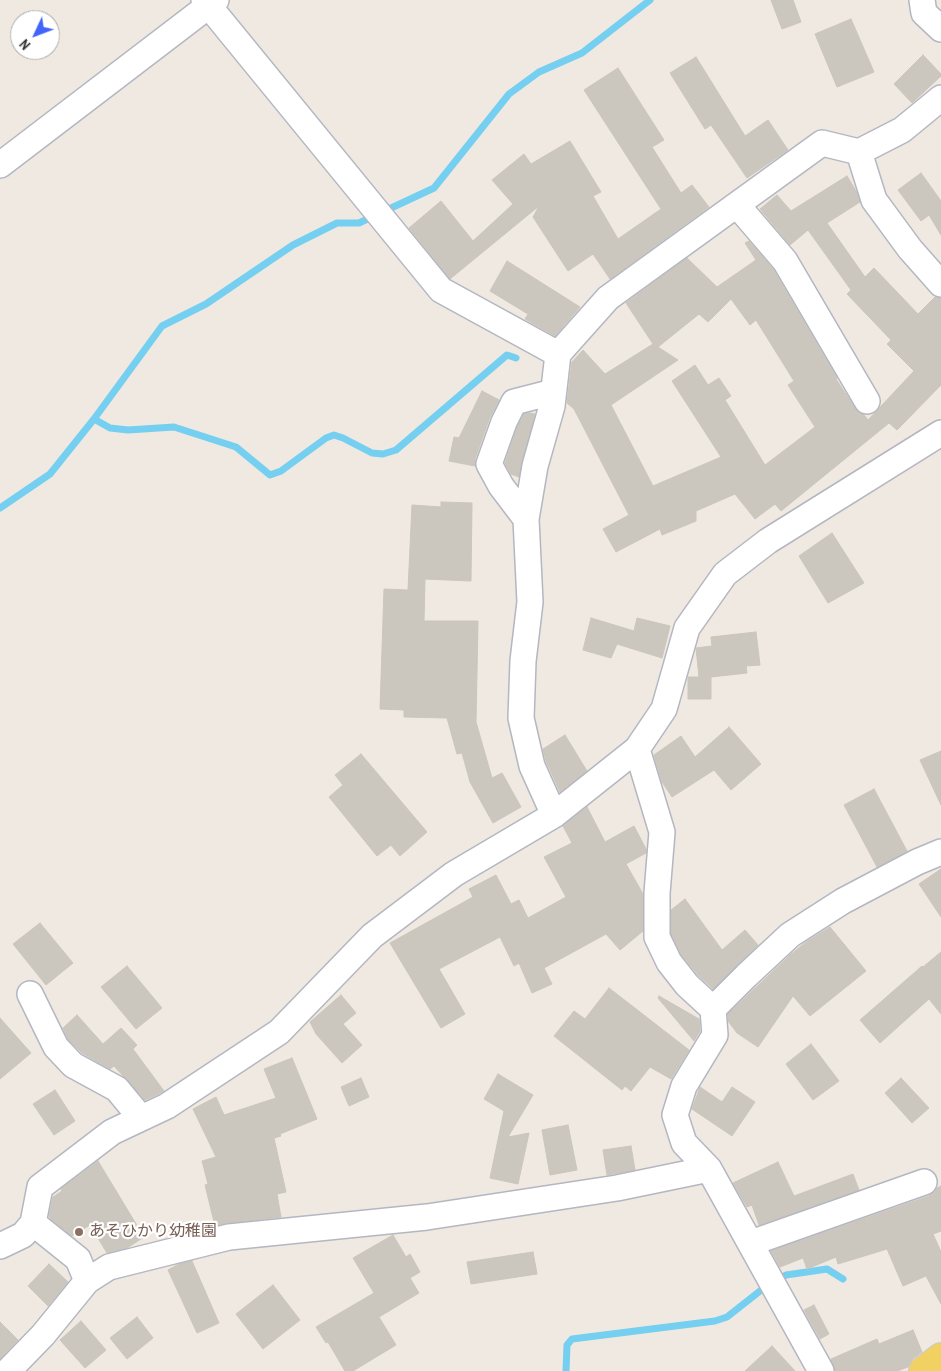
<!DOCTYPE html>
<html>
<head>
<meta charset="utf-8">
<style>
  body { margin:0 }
  #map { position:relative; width:941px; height:1371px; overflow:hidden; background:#efe9e1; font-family:"Archivo Narrow",sans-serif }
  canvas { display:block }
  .north { position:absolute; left:10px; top:10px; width:50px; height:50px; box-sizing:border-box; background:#fff; border:1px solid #ababab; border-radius:50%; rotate:227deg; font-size:14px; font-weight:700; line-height:20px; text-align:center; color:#2e2e2e }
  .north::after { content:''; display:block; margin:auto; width:18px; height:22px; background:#4264fb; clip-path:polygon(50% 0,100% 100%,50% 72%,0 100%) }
</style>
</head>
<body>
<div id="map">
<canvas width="941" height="1371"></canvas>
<div class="north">N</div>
</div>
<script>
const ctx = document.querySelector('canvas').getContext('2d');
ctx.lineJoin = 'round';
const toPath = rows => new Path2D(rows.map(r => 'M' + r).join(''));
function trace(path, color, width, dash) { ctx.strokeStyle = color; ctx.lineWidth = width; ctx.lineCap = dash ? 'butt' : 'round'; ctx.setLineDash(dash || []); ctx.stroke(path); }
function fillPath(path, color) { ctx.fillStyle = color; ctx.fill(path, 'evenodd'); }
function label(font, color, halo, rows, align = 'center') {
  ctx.font = font + ' "Archivo Narrow","Noto Sans JP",sans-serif'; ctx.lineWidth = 4.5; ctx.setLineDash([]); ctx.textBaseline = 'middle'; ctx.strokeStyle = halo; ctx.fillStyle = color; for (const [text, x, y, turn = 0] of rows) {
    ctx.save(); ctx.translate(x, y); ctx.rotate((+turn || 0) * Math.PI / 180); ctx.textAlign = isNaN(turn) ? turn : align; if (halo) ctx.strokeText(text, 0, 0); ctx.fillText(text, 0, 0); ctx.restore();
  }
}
const stream = toPath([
  [94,419,110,428,128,430,174,427,236,447,270,475,281,471,326,438,334,435,343,438,372,453,383,454,396,450,507,355,516,358],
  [0,508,50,474,94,419,162,326,206,304,293,245,337,223,359,223,434,188,509,94,539,72,582,53,650,0],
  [566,1371,567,1345,572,1339,715,1321,727,1317,760,1291,786,1275,827,1269,843,1279]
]);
const building = toPath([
  [771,0,793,0,801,22,782,29,771,0],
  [851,19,874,72,837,87,815,34,851,19],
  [923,55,941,74,941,76,912,103,894,84,923,55],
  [696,57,745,136,768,120,788,150,747,178,711,125,705,129,670,73,696,57],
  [618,68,664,140,652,147,681,193,692,185,709,207,610,279,593,254,568,271,533,217,539,206,450,279,409,228,441,201,473,241,513,204,492,180,524,154,531,164,570,141,601,192,593,196,618,239,661,209,584,90,618,68],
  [921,173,941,201,941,235,929,215,921,221,898,190,921,173],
  [847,176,856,191,860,202,827,223,865,277,874,268,918,314,935,297,941,298,941,385,897,430,889,423,781,511,775,504,755,519,735,494,696,511,696,521,662,535,660,529,616,552,603,529,629,515,574,409,567,403,572,362,583,350,605,374,653,344,626,303,687,258,717,287,756,260,745,243,749,241,773,269,837,378,836,379,855,408,860,413,864,415,868,420,914,371,887,344,891,340,847,294,851,290,808,230,790,245,760,209,777,195,791,211,847,176],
  [731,299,750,325,756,320,794,381,788,385,815,427,765,465,725,400,731,396,719,378,708,385,695,365,672,381,721,457,653,486,611,405,678,360,658,347,699,314,708,322,731,299],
  [507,261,580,307,555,336,525,319,528,314,490,291,507,261],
  [482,391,499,400,490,417,475,459,475,466,449,461,454,437,459,438,482,391],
  [530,413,535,414,519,477,511,474,505,463,517,428,524,414,530,413],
  [441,502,472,503,471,581,425,579,424,621,478,621,476,722,492,778,502,773,521,807,493,823,470,782,462,753,457,754,447,718,404,717,404,710,380,709,384,589,408,590,412,505,441,507,441,502],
  [832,533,864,583,828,603,799,556,832,533],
  [591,618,634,631,637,618,670,626,662,658,617,644,611,658,583,650,591,618],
  [756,632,760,665,746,666,747,673,711,677,711,699,688,699,688,677,699,677,696,648,712,646,711,637,756,632],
  [729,727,761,764,731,790,714,770,672,797,662,782,654,755,681,736,695,757,729,727],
  [565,735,587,771,560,792,546,761,543,749,565,735],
  [941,751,941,805,920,760,941,751],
  [361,754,427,832,400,856,391,845,377,856,329,797,343,785,335,775,361,754],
  [874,789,907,851,877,867,844,805,874,789],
  [587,807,605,842,634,826,646,849,646,853,626,864,643,894,643,931,620,950,606,934,544,968,552,984,532,993,519,963,514,966,500,937,439,969,465,1014,441,1028,390,943,473,897,469,889,496,875,511,904,519,900,528,918,566,897,544,857,572,843,563,826,587,807],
  [941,869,941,917,919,884,941,869],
  [685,899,722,950,745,930,758,945,713,989,698,975,681,954,671,934,671,910,685,899],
  [40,923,73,963,46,985,13,944,40,923],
  [830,927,866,971,810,1016,793,996,758,1047,737,1033,728,1021,728,1014,790,955,806,942,830,927],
  [941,952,941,1014,929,999,880,1043,860,1020,922,966,923,967,941,952],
  [127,966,162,1008,136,1029,101,987,127,966],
  [609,988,689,1050,671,1079,650,1067,631,1091,625,1086,622,1090,554,1036,574,1011,585,1019,609,988],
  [341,995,356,1013,343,1024,362,1045,342,1063,316,1034,310,1022,341,995],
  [659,996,699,1019,700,1031,694,1041,658,998,659,996],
  [77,1015,103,1044,121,1028,137,1045,133,1049,164,1091,145,1100,114,1066,110,1069,82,1053,68,1039,63,1028,77,1015],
  [0,1018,31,1053,0,1079,0,1018],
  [811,1044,839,1081,813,1100,786,1064,811,1044],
  [292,1058,317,1119,280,1134,281,1136,274,1138,286,1192,277,1194,281,1217,227,1223,215,1226,205,1185,208,1184,202,1161,216,1157,193,1109,216,1097,224,1115,276,1098,264,1069,292,1058],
  [498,1074,533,1095,508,1137,529,1133,518,1184,490,1178,504,1111,484,1099,498,1074],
  [361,1078,369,1097,349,1106,341,1087,361,1078],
  [901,1078,929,1108,912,1123,885,1093,901,1078],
  [700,1087,722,1102,732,1087,755,1102,732,1136,692,1109,700,1087],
  [55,1090,75,1121,54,1135,33,1104,55,1090],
  [568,1125,577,1170,550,1175,542,1130,568,1125],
  [631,1146,635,1170,607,1175,603,1150,631,1146],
  [98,1161,144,1237,127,1248,107,1253,90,1225,72,1236,51,1219,49,1216,53,1197,62,1191,61,1189,98,1161],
  [778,1162,794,1196,853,1174,859,1190,759,1225,752,1205,747,1207,733,1183,778,1162],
  [941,1186,941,1231,933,1234,941,1252,941,1304,926,1276,903,1286,887,1249,838,1264,836,1257,807,1269,803,1258,780,1267,771,1251,929,1196,937,1188,941,1186],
  [393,1235,406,1257,410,1254,420,1272,410,1278,419,1293,379,1317,396,1345,353,1371,345,1371,328,1342,326,1343,316,1327,374,1293,353,1258,393,1235],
  [533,1252,537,1274,471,1284,467,1262,533,1252],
  [192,1261,219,1323,197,1333,168,1270,179,1264,192,1261],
  [49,1264,68,1282,48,1306,28,1286,49,1264],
  [273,1285,300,1320,263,1349,236,1314,273,1285],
  [814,1305,829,1334,820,1339,804,1310,814,1305],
  [137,1317,153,1338,127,1359,110,1338,137,1317],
  [81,1321,106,1350,85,1368,60,1340,81,1321],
  [0,1322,18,1340,0,1359,0,1322],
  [913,1330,922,1352,913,1359,908,1367,897,1371,835,1371,831,1359,877,1339,879,1344,913,1330],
  [772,1346,795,1371,745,1371,772,1346]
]);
const street = toPath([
  [204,0,441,290,558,354],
  [922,0,924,13,941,29],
  [859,152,874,200,910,249,941,284],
  [0,165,216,0],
  [737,205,785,261,867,401],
  [526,519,501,486,489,464,504,422,514,402,553,392],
  [637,749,662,832,657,893,657,937,669,962,687,985,713,1009],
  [554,815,532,766,521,718,523,661,530,602,526,519,535,466,552,406,558,354,608,298,822,143,859,152,902,130,941,98],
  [30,994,56,1047,73,1065,117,1089,141,1118],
  [33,1223,78,1259,87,1281],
  [751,1243,924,1182],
  [0,1246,23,1235,33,1223,40,1187,112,1132,167,1106,279,1032,372,936,454,874,554,815,637,749,664,709,687,628,725,574,768,541,941,433],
  [8,1371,43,1335,87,1281,109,1267,229,1237,427,1217,617,1188,709,1169],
  [821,1371,709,1169,684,1143,675,1115,684,1086,715,1035,713,1009,746,976,790,935,843,901,917,862,941,852]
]);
const primary = toPath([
  [923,1371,941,1357]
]);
const markers = [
  [79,1232,5,"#8d6e63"]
];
const educationNames = [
  ["あそひかり幼稚園",89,1232]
];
trace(stream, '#75cff0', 7);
fillPath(building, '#cbc7bf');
trace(building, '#cbc5ba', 1);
trace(street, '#b4b7c1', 28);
trace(primary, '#c9c9c9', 30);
trace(street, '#fff', 25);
trace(primary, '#f2d163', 28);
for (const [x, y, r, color] of markers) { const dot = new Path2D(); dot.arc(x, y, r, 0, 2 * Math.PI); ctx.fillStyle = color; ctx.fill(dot); trace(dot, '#fff', 2); }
label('16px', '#785e54', '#fff', educationNames, 'left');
</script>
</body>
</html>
